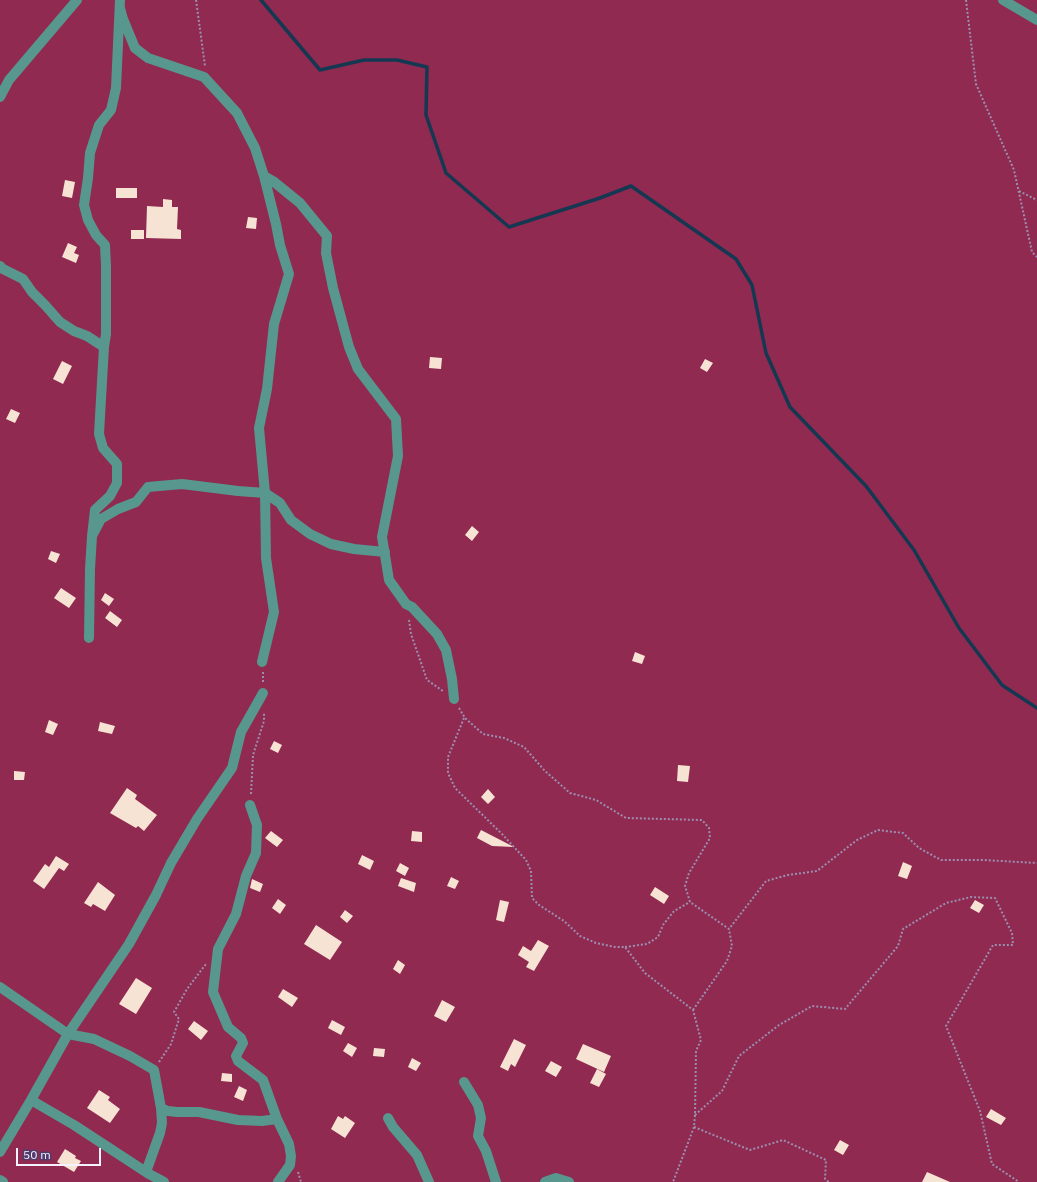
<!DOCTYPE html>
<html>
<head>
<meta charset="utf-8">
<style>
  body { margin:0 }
  #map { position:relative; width:1037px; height:1182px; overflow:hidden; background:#503a6e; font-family:"IBM Plex Sans",sans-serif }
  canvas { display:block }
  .scale { position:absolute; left:16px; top:1148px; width:85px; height:18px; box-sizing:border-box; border:2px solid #f5f1fe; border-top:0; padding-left:5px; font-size:12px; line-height:14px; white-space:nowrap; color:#f5f1fe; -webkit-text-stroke:3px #503a6e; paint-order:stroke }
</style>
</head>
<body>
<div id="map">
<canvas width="1037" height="1182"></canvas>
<div class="scale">50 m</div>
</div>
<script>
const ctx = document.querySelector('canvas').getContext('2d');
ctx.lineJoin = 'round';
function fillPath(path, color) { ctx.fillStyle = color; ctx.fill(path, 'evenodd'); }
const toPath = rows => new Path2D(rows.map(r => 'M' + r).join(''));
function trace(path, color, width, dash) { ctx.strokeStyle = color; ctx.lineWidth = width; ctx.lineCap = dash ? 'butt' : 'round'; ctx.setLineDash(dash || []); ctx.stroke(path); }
const green = toPath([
  [0,0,1037,0,1037,1182,0,1182]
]);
const stream = toPath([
  [261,0,320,70,364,60,397,60,427,67,426,115,446,173,509,227,600,198,631,186,736,259,752,285,766,353,790,407,866,486,914,550,959,628,1002,685,1037,708]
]);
const building = toPath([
  [65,180,75,182,72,198,62,196],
  [116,188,137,188,137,198,116,198],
  [163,199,172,200,172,207,178,207,177,229,181,230,181,239,146,238,147,206,163,207],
  [248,217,257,218,256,229,246,228],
  [131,230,144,230,144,239,131,239],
  [68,243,77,247,74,253,79,255,76,263,62,257],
  [430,357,442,358,441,369,429,368],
  [705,359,713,363,707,372,700,368],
  [62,361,72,366,63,384,53,379],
  [11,409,20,413,15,423,6,419],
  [472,526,479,532,472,541,465,535],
  [51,551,60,554,56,563,48,559],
  [61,588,76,598,69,608,54,598],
  [105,593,114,599,109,606,101,600],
  [110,611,122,620,117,627,105,618],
  [635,652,645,656,642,664,632,661],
  [49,720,58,724,53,735,45,732],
  [100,722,115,726,112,734,98,731],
  [274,741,282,745,278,753,270,749],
  [678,765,690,766,688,782,677,781],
  [14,771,25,772,24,780,14,780],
  [127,788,137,795,135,799,157,815,144,831,138,826,136,828,110,813],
  [488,789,495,797,488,804,481,797],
  [481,830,514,847,492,846,477,838],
  [271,831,283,840,277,847,265,838],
  [412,831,422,832,422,842,411,841],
  [362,855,374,861,370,870,358,864],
  [56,856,69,864,64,871,59,868,44,889,33,881,45,864,49,867],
  [903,862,912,866,907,879,898,876],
  [400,863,409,868,405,876,396,871],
  [451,877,459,881,455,889,447,886],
  [401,878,416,883,414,892,398,886],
  [252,879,263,884,260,892,250,888],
  [98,882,115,895,105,911,93,904,91,907,84,903],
  [655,887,669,896,664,904,650,895],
  [278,899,286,905,280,914,272,908],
  [500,900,509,902,504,922,496,920],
  [975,900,984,905,979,913,970,908],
  [345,910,353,916,347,923,340,917],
  [316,925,342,942,330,960,304,944],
  [538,940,549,946,534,971,526,967,529,962,518,955,523,946,531,951],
  [398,960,405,965,400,974,393,969],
  [136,978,152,988,136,1014,119,1004],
  [283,989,298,998,292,1007,278,997],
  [442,1000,455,1007,446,1022,434,1016],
  [332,1020,345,1027,341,1035,328,1028],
  [194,1021,208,1031,201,1040,188,1029],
  [514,1039,526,1045,515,1067,511,1064,508,1071,500,1067],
  [348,1043,357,1048,352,1057,343,1051],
  [583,1044,611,1056,604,1072,576,1059],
  [374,1048,385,1049,384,1057,373,1056],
  [412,1058,421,1063,416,1071,408,1067],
  [551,1061,562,1067,556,1077,545,1071],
  [597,1069,606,1074,599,1087,590,1083],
  [222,1073,232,1074,232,1082,221,1081],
  [239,1086,247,1090,243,1101,234,1097],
  [99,1090,110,1097,108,1100,120,1109,110,1123,87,1108],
  [991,1109,1006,1118,1001,1125,986,1117],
  [338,1116,343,1119,345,1116,355,1123,345,1138,331,1129],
  [840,1140,849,1145,843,1155,834,1150],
  [65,1149,76,1156,75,1158,81,1161,74,1172,57,1162],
  [927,1172,950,1182,922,1182]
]);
const path = toPath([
  [196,0,205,66],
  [966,0,976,84,1014,170,1032,252,1037,257],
  [1019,191,1037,200],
  [409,620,411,634,427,680,443,691],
  [263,672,263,684],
  [459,708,465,718,483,734,504,738,524,747,545,771,570,793,596,800,626,818,702,820,709,828,710,838,689,873,685,886,690,902,729,929,766,881,788,875,817,871,857,840,878,830,903,833,919,848,941,860,983,860,1037,863],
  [464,718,448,757,448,773,455,788,502,834,526,860,531,871,532,898,539,905,564,921,580,936,596,943,615,947,625,947,645,973,693,1010,701,1040,696,1051,695,1115,694,1127,673,1182],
  [251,794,253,755,264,721,264,712],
  [625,947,647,944,658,937,663,925,674,911,690,902],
  [693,1010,727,961,732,946,729,929],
  [159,1062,171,1044,179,1019,174,1012,187,989,206,964],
  [695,1115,722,1091,739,1056,779,1025,812,1006,845,1009,898,946,903,929,946,903,971,897,995,898,1012,933,1013,945,993,945,946,1026,980,1111,992,1164,1019,1182],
  [694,1127,750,1150,783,1140,826,1160,825,1179,829,1182],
  [298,1172,301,1182]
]);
const minor = toPath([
  [1003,0,1037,20],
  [120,8,123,19,135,48,148,58,204,77,237,113,255,148,264,176,273,181,300,203,327,236,326,253,333,288,349,347,358,369,396,419,398,456,382,537,389,580,406,604,412,607,437,634,446,650,452,679,454,699],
  [0,97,9,80,77,0],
  [0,266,3,269,23,279,32,292,45,305,60,322,74,331,87,336,104,347],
  [92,536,95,510,110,496,117,483,117,464,103,448,99,434,104,347,106,334,106,266,105,245,96,235,88,220,84,205,88,178,90,153,99,125,111,110,116,88,120,0],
  [89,638,90,569,92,536,101,519,118,509,136,502,148,487,182,484,238,491,265,493,280,503,291,520,310,534,331,544,354,549,385,552],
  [262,662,274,612,266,558,265,493,259,428,267,389,274,324,289,274,280,245,276,224,264,176],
  [250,805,257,825,256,853,246,876,236,914,218,949,213,992,228,1027,241,1038,243,1043,236,1056,238,1061,263,1080,277,1119,289,1144,291,1156,290,1165,278,1182],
  [0,987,68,1034,94,1039,130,1056,154,1070,161,1108,168,1111,177,1112,199,1112,238,1120,262,1121,277,1119],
  [464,1082,478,1105,481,1118,478,1136,486,1151,496,1182],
  [31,1100,74,1125,149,1174,164,1182],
  [388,1118,393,1127,417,1155,429,1182],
  [0,1152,31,1100,68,1034,129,944,156,895,171,863,197,819,232,768,241,732,263,693],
  [146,1172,160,1133,162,1123,161,1108],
  [0,1180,3,1182],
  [545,1182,556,1178,569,1182]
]);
fillPath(green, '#902a50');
trace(stream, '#143851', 3.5);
fillPath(building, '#f7e3d4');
trace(path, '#9c8eb0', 2, [2, 2]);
trace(minor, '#58978d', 10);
</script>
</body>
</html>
